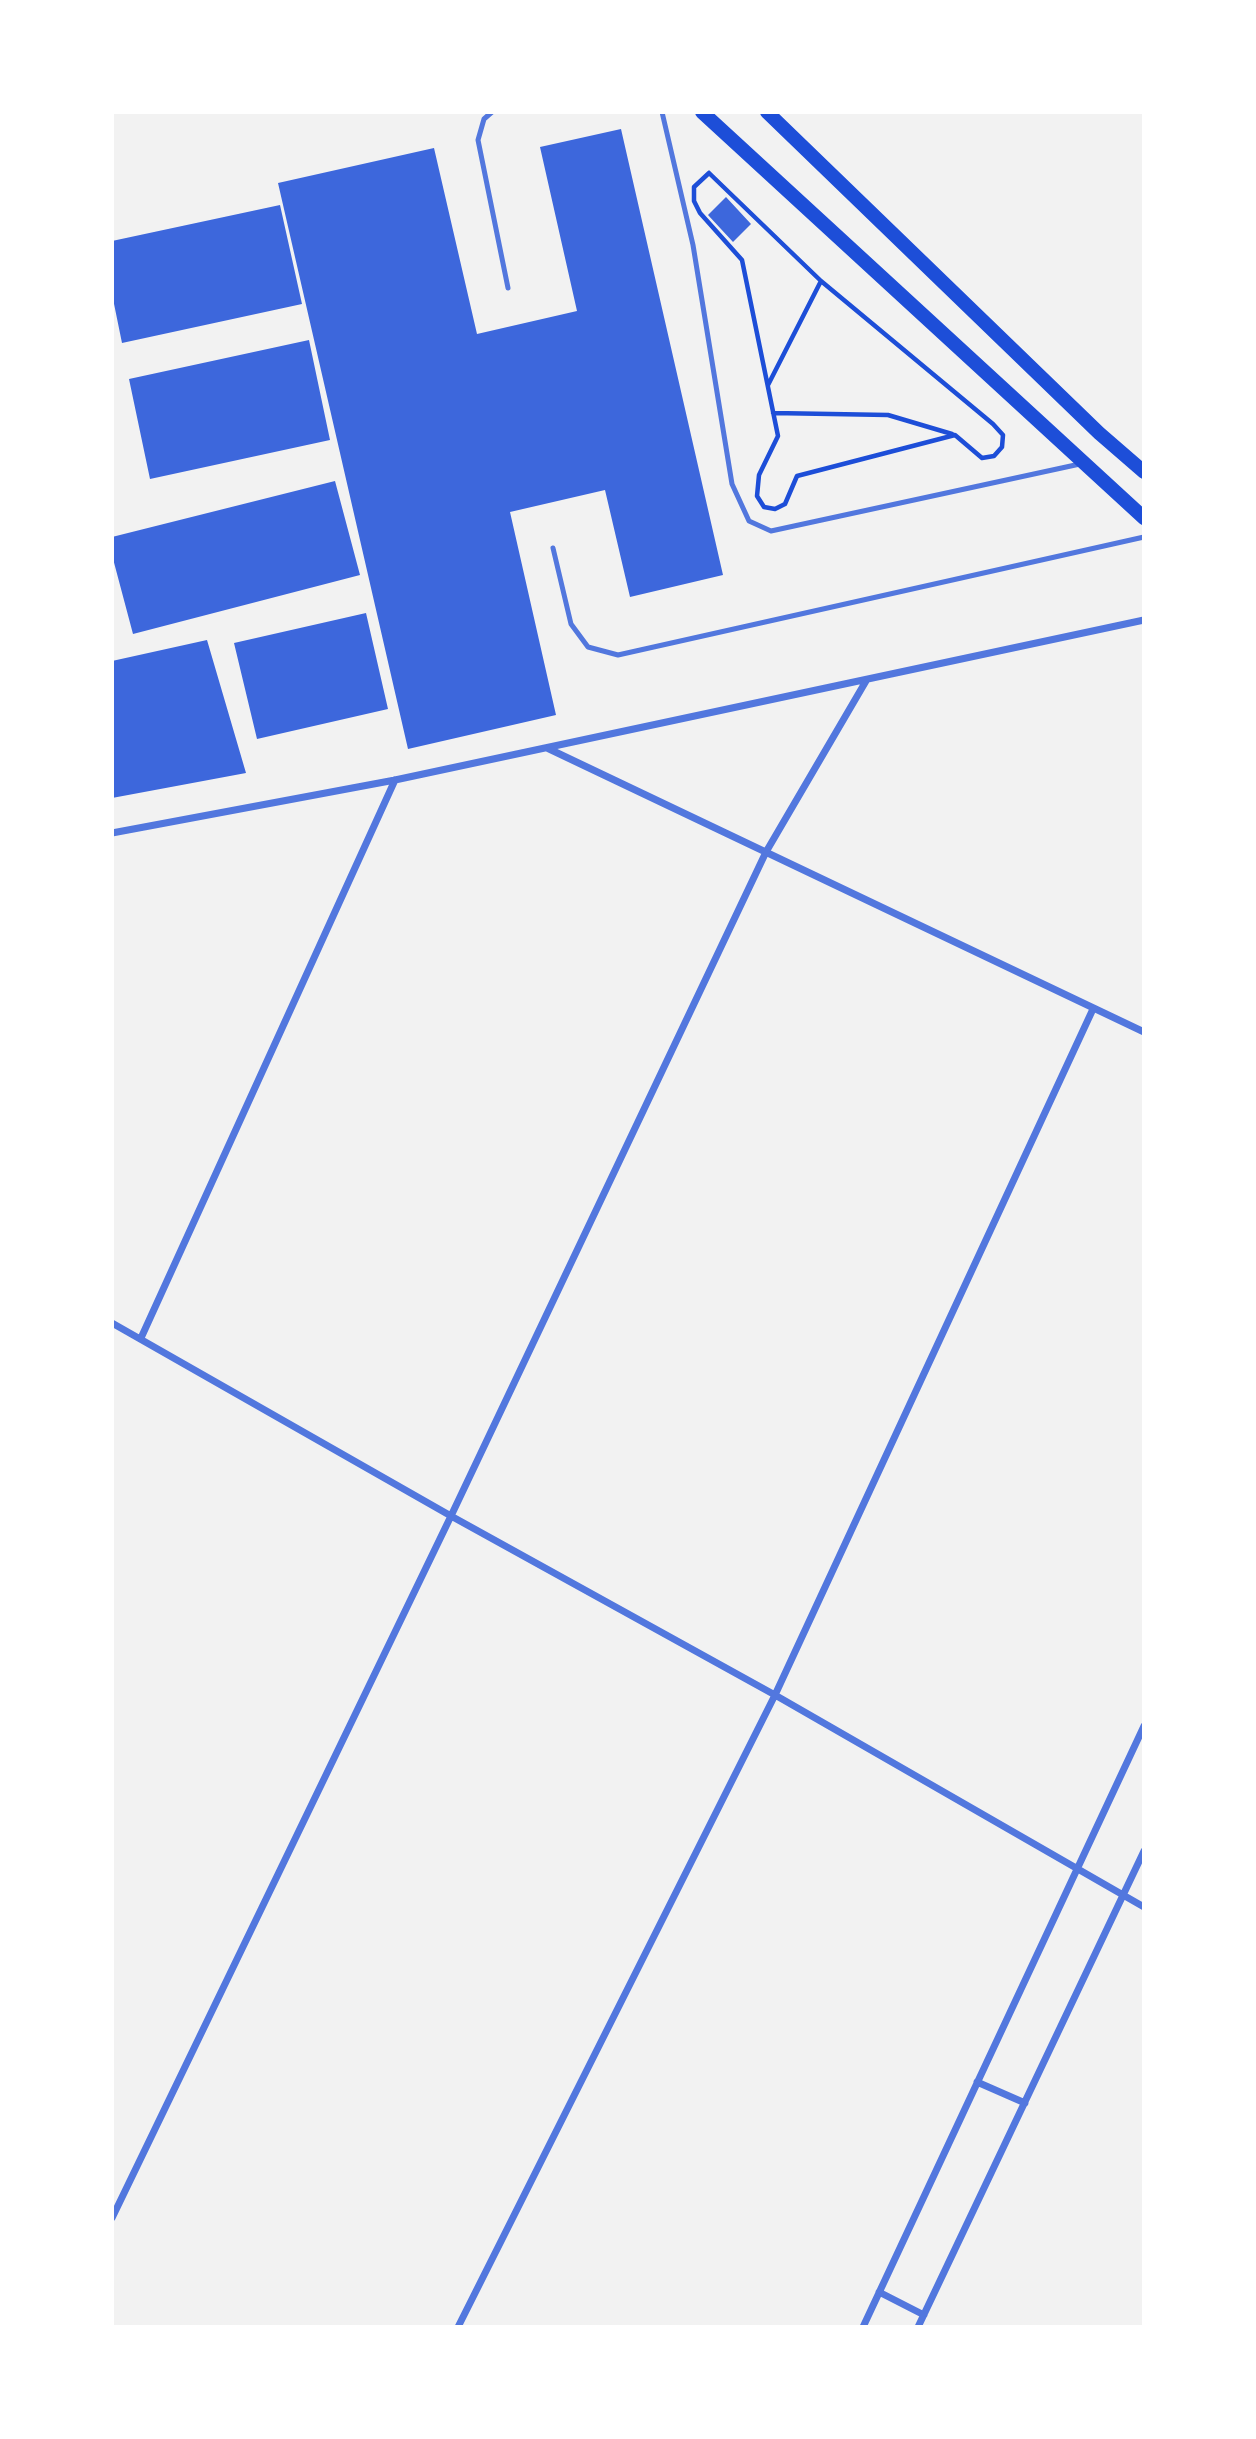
<!DOCTYPE html>
<html>
<head>
<meta charset="utf-8">
<style>
  body { margin:0 }
  #map { position:relative; width:1256px; height:2439px; overflow:hidden; background:#f2f2f2; font-family:"PT Sans Narrow",sans-serif }
  canvas { display:block }
  .frame { position:absolute; inset:0; border:114px solid #fff; pointer-events:none }
</style>
</head>
<body>
<div id="map">
<canvas width="1256" height="2439"></canvas>
<div class="frame"></div>
</div>
<script>
const ctx = document.querySelector('canvas').getContext('2d');
ctx.lineJoin = 'round';
function fillPath(path, color) { ctx.fillStyle = color; ctx.fill(path, 'evenodd'); }
const toPath = rows => new Path2D(rows.map(r => 'M' + r).join(''));
function trace(path, color, width, dash) { ctx.strokeStyle = color; ctx.lineWidth = width; ctx.lineCap = dash ? 'butt' : 'round'; ctx.setLineDash(dash || []); ctx.stroke(path); }
const building = toPath([
  [621,129,723,575,630,597,605,490,510,512,556,715,408,749,278,183,434,148,477,334,577,311,540,147],
  [726,197,751,224,733,242,708,215],
  [280,205,302,304,122,343,112,294,112,241],
  [309,340,330,440,150,479,129,379],
  [335,481,360,575,133,634,112,555,112,537],
  [366,613,388,709,257,739,234,643],
  [207,640,246,773,112,798,112,661]
]);
const path = toPath([
  [709,173,821,281,993,424,1003,435,1002,447,994,456,982,458,955,435,797,476,785,504,775,509,764,507,757,496,759,475,778,436,742,260,700,213,694,201,694,187,709,173],
  [768,385,821,281],
  [773,413,888,415,952,434]
]);
const service = toPath([
  [492,112,484,119,478,140,508,288],
  [662,112,693,245,732,484,749,521,771,531,1080,464],
  [553,548,571,624,588,647,618,655,1144,537]
]);
const minor = toPath([
  [547,748,1144,1032],
  [112,833,395,780,1144,620],
  [112,1323,451,1516,775,1695,1144,1907],
  [141,1338,395,780],
  [977,2082,1025,2103],
  [112,2218,451,1516,766,852,866,681],
  [879,2292,924,2315],
  [458,2327,775,1695,1093,1009],
  [863,2327,1144,1726],
  [918,2327,1144,1851]
]);
const secondary = toPath([
  [702,112,1144,518],
  [767,112,1099,433,1144,472]
]);
fillPath(building, '#3d67dc');
trace(path, '#1d4ed8', 4.5);
trace(service, '#5277de', 5);
trace(minor, '#5277de', 7);
trace(secondary, '#1d4ed8', 14);
</script>
</body>
</html>
